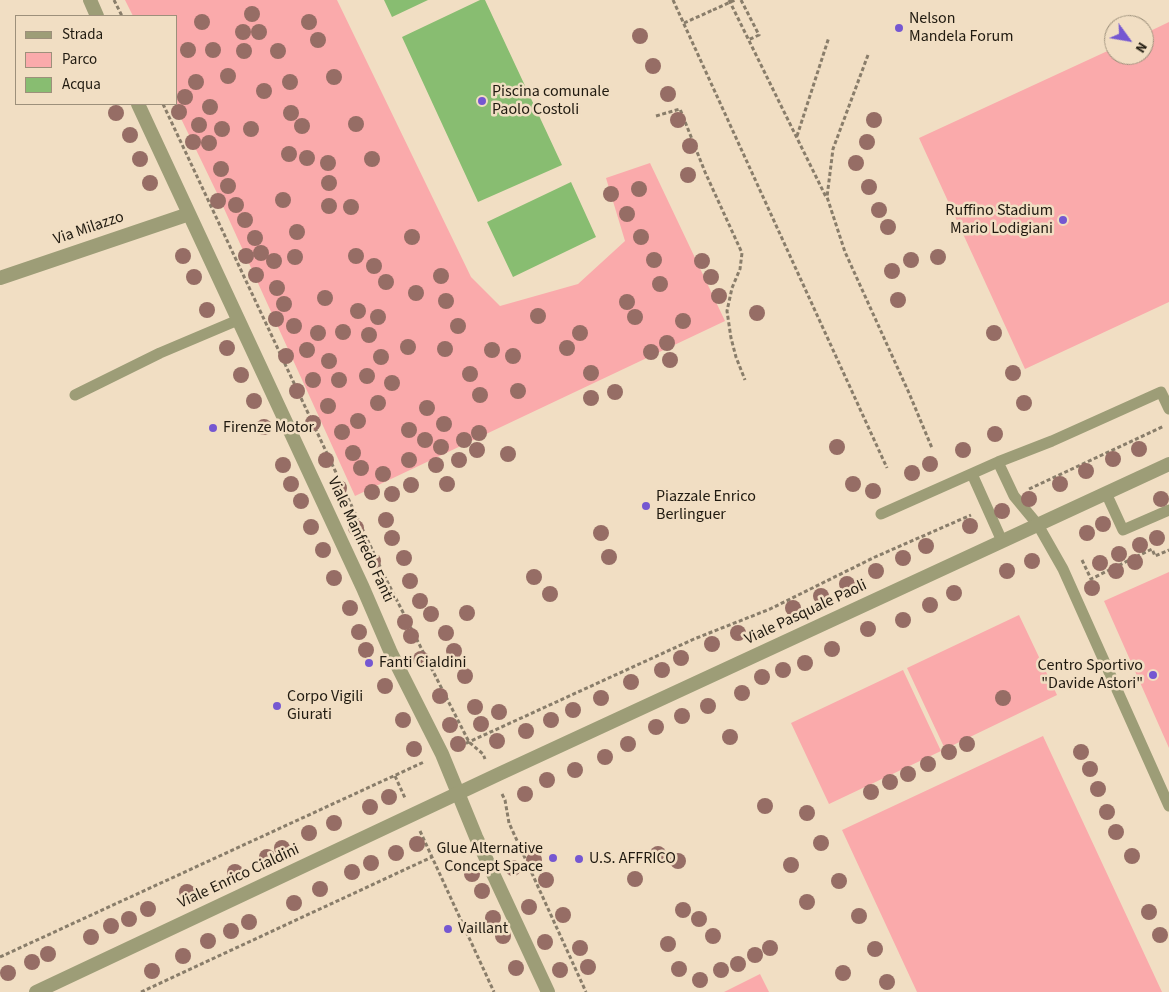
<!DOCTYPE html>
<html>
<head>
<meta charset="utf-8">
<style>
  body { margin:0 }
  #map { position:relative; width:1169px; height:992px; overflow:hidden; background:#f1dec3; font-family:"Source Sans 3",sans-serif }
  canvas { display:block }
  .legend { position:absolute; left:15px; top:15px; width:162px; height:90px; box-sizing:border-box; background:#f1dec3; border:1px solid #9d907b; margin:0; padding:6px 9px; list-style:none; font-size:15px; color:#201a10 }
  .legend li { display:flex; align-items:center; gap:10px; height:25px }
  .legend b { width:25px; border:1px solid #9d907b }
  .north { position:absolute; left:1104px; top:15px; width:50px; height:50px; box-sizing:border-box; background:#f1dec3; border:1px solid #9d907b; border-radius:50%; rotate:122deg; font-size:14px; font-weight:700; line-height:20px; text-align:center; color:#201a10 }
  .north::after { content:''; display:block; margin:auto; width:18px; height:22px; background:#7557d1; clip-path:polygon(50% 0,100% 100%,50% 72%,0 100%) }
</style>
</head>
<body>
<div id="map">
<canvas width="1169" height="992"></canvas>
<ul class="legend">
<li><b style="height:6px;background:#9d9d77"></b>Strada</li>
<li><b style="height:14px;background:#faaaab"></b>Parco</li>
<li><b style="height:14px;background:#88bd71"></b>Acqua</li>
</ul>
<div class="north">N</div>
</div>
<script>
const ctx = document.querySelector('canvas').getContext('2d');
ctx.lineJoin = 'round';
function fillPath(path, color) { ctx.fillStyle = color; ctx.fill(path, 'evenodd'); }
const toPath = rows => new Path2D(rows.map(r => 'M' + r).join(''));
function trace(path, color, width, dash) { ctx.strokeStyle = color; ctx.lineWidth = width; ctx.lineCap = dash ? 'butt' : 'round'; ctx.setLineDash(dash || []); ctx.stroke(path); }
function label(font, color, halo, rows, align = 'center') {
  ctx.font = font + ' "Source Sans 3",sans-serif'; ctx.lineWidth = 5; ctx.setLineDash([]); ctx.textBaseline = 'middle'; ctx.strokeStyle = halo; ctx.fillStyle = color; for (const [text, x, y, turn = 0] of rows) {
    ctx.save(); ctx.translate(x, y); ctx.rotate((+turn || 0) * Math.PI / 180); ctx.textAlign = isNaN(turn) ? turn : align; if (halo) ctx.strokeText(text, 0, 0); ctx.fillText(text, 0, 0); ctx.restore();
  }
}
const green = toPath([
  [125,0,337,0,471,277,500,306,578,284,625,241,606,178,650,163,725,321,355,496,216,191,174,104,176,104,176,16,133,16],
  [1169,22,1169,302,1025,369,919,138,1114,48,1114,55,1144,55,1144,34],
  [1169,572,1169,748,1104,601],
  [1019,615,1057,695,945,749,907,668],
  [903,670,941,751,829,804,791,723],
  [1043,736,1162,992,917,992,842,830],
  [760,974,769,992,724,992]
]);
const water = toPath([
  [384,0,428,0,392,17],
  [480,0,485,0,562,165,478,202,402,37],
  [571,182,596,237,513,277,487,222]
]);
const path = toPath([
  [114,0,122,16],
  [673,0,887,468],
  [729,0,826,197],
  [741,0,759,35,748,40],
  [684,23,713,10],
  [868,55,833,149,827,197,845,252,909,393,932,448],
  [163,104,385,577,469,742,483,754,485,759],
  [656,116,680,109,705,172,742,253,740,269,732,288,727,311,731,338,736,357,745,380],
  [797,136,829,37],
  [1029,489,1164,426],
  [1082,560,1091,579,1152,549,1155,556,1169,550],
  [460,746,694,639,770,609,875,557,971,515],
  [395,776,405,798],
  [502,794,505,800,509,823,586,992],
  [420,831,494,992],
  [0,957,424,762],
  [141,992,432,857]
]);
const service = toPath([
  [75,395,160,353,238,320],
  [998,462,1014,496,1038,525,1063,569,1169,806],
  [972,474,1002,541],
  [1106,493,1123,530,1169,510],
  [881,514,998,462,1052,441,1161,392,1169,409]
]);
const minor = toPath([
  [90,0,97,16],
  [138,104,363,588,391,653,442,754,476,837,548,992],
  [0,278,189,214]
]);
const tertiary = toPath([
  [36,992,499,774,1169,464]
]);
const pathBridge = toPath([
  [713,10,735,0]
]);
const trees = [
  [252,14],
  [202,22],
  [309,22],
  [243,32],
  [259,32],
  [640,36],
  [318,40],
  [188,50],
  [213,50],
  [244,51],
  [278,51],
  [653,66],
  [228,76],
  [334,77],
  [196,82],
  [290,82],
  [264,91],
  [668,94],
  [185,97],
  [210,107],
  [179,112],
  [116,113],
  [291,113],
  [678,120],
  [874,120],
  [356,124],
  [199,125],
  [302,126],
  [222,129],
  [251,129],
  [130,135],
  [193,142],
  [867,142],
  [209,143],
  [690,146],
  [289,154],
  [307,158],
  [140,159],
  [372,159],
  [328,163],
  [856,163],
  [221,169],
  [688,175],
  [150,183],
  [329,183],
  [228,186],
  [869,187],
  [639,189],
  [611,194],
  [283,200],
  [218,201],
  [236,205],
  [329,206],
  [351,207],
  [879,210],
  [627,214],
  [245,220],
  [888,227],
  [297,232],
  [412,237],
  [641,237],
  [255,238],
  [261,253],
  [183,256],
  [246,256],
  [356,256],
  [295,257],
  [938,257],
  [654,260],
  [911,260],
  [274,261],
  [702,261],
  [374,266],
  [892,271],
  [256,275],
  [441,276],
  [194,277],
  [711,277],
  [386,282],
  [660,284],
  [277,288],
  [416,293],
  [719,296],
  [325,298],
  [898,300],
  [446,301],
  [627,302],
  [284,304],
  [207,310],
  [358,311],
  [757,313],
  [538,316],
  [378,317],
  [635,317],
  [276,319],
  [683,321],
  [294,326],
  [458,326],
  [343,332],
  [318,333],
  [580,333],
  [994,333],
  [369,335],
  [667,343],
  [408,347],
  [227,348],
  [567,348],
  [445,349],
  [307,350],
  [492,350],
  [651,352],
  [286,356],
  [513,356],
  [381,357],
  [670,360],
  [329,361],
  [591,373],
  [1013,373],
  [470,374],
  [241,375],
  [367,376],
  [313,380],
  [339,380],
  [392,383],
  [297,391],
  [518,391],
  [615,392],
  [480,395],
  [591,398],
  [254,401],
  [378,403],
  [1024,403],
  [328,406],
  [427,408],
  [358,421],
  [313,423],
  [444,424],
  [264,427],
  [409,430],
  [342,432],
  [479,433],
  [995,434],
  [425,440],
  [464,440],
  [441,447],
  [837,447],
  [1139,449],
  [477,450],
  [963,450],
  [353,453],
  [508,454],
  [1113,459],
  [326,460],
  [409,460],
  [459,460],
  [930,464],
  [283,465],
  [436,465],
  [361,468],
  [1086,471],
  [912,473],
  [383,474],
  [291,484],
  [447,484],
  [853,484],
  [1060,484],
  [411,485],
  [339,488],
  [873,491],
  [372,492],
  [392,494],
  [1029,499],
  [1161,499],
  [301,501],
  [1002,511],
  [386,520],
  [1103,524],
  [970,526],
  [311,527],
  [356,528],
  [601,533],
  [1087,533],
  [392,538],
  [1157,538],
  [1140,545],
  [926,546],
  [323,550],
  [1119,554],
  [609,557],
  [404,558],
  [903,558],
  [373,561],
  [1032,561],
  [1135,562],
  [1100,563],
  [876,571],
  [1007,571],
  [1116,571],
  [534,577],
  [334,578],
  [410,581],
  [847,584],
  [1092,588],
  [954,593],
  [550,594],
  [821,596],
  [420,601],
  [930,605],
  [350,608],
  [793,608],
  [467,613],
  [431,614],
  [903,620],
  [405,622],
  [868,629],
  [359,632],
  [446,633],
  [738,633],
  [411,636],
  [712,644],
  [832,649],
  [366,650],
  [454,651],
  [681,658],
  [421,659],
  [805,663],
  [662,670],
  [783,670],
  [465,676],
  [762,677],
  [631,682],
  [385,686],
  [742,693],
  [440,696],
  [601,698],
  [1003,698],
  [708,706],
  [475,707],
  [573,710],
  [499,712],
  [682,716],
  [403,720],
  [551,720],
  [481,724],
  [450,725],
  [656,727],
  [526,731],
  [730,737],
  [497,741],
  [458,744],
  [628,744],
  [967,744],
  [414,749],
  [949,752],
  [1081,752],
  [605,757],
  [928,764],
  [1090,769],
  [575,770],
  [908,774],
  [547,780],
  [890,782],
  [1098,789],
  [871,792],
  [525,794],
  [389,797],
  [765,806],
  [370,807],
  [1107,812],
  [807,813],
  [334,823],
  [1116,832],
  [309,833],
  [821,843],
  [417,844],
  [282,848],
  [396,853],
  [658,854],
  [1132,856],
  [267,857],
  [534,860],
  [678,861],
  [371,863],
  [791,865],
  [513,868],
  [235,872],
  [352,872],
  [472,874],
  [635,879],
  [546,880],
  [839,881],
  [320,889],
  [482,891],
  [187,892],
  [807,902],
  [294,903],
  [529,907],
  [148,909],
  [683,910],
  [1149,912],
  [563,915],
  [859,916],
  [493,918],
  [129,919],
  [699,919],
  [249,922],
  [111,926],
  [231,931],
  [1160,935],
  [503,936],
  [713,936],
  [91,937],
  [208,941],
  [545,942],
  [668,944],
  [580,948],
  [770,948],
  [875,949],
  [48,954],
  [755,955],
  [183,956],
  [32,962],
  [738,964],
  [588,967],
  [516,968],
  [679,969],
  [560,970],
  [721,970],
  [152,971],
  [8,973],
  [843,973],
  [700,980],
  [887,982]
];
const markers = [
  [899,28,5,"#7557d1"],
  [482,101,5,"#7557d1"],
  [1063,220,5,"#7557d1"],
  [213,428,5,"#7557d1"],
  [646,506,5,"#7557d1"],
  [369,663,5,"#7557d1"],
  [1153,675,5,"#7557d1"],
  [277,706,5,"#7557d1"],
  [553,858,5,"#7557d1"],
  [579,859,5,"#7557d1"],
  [448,929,5,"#7557d1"]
];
const poiNames = [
  ["Nelson",909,19],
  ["Mandela Forum",909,37],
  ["Piscina comunale",492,92],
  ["Paolo Costoli",492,110],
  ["Ruffino Stadium",1053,211,"right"],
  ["Mario Lodigiani",1053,229,"right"],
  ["Firenze Motor",223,428],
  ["Piazzale Enrico",656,497],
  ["Berlinguer",656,515],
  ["Fanti Cialdini",379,663],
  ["Centro Sportivo",1143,666,"right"],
  ["\"Davide Astori\"",1143,684,"right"],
  ["Corpo Vigili",287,697],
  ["Giurati",287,715],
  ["Glue Alternative",543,849,"right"],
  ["Concept Space",543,867,"right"],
  ["U.S. AFFRICO",589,859],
  ["Vaillant",458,929]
];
const streetNames = [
  ["Via Milazzo",89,229,-19],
  ["Viale Manfredo Fanti",360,540,65],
  ["Viale Pasquale Paoli",806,613,-25],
  ["Viale Enrico Cialdini",239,877,-25]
];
fillPath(green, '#faaaab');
fillPath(water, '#88bd71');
trace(path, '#897d6a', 3, [4, 2.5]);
trace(service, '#9d9d77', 11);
trace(minor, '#9d9d77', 14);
trace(tertiary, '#9d9d77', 14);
trace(pathBridge, '#897d6a', 3, [4, 2.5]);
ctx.fillStyle = '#966d65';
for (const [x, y] of trees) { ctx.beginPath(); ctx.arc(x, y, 8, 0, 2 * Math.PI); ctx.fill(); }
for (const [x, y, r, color] of markers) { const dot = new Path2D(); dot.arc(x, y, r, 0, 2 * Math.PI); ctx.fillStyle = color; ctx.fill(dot); trace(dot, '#f1dec3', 2); }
label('16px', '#201a10', '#f1dec3', poiNames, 'left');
label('16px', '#201a10', '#f1dec3', streetNames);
</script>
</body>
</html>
